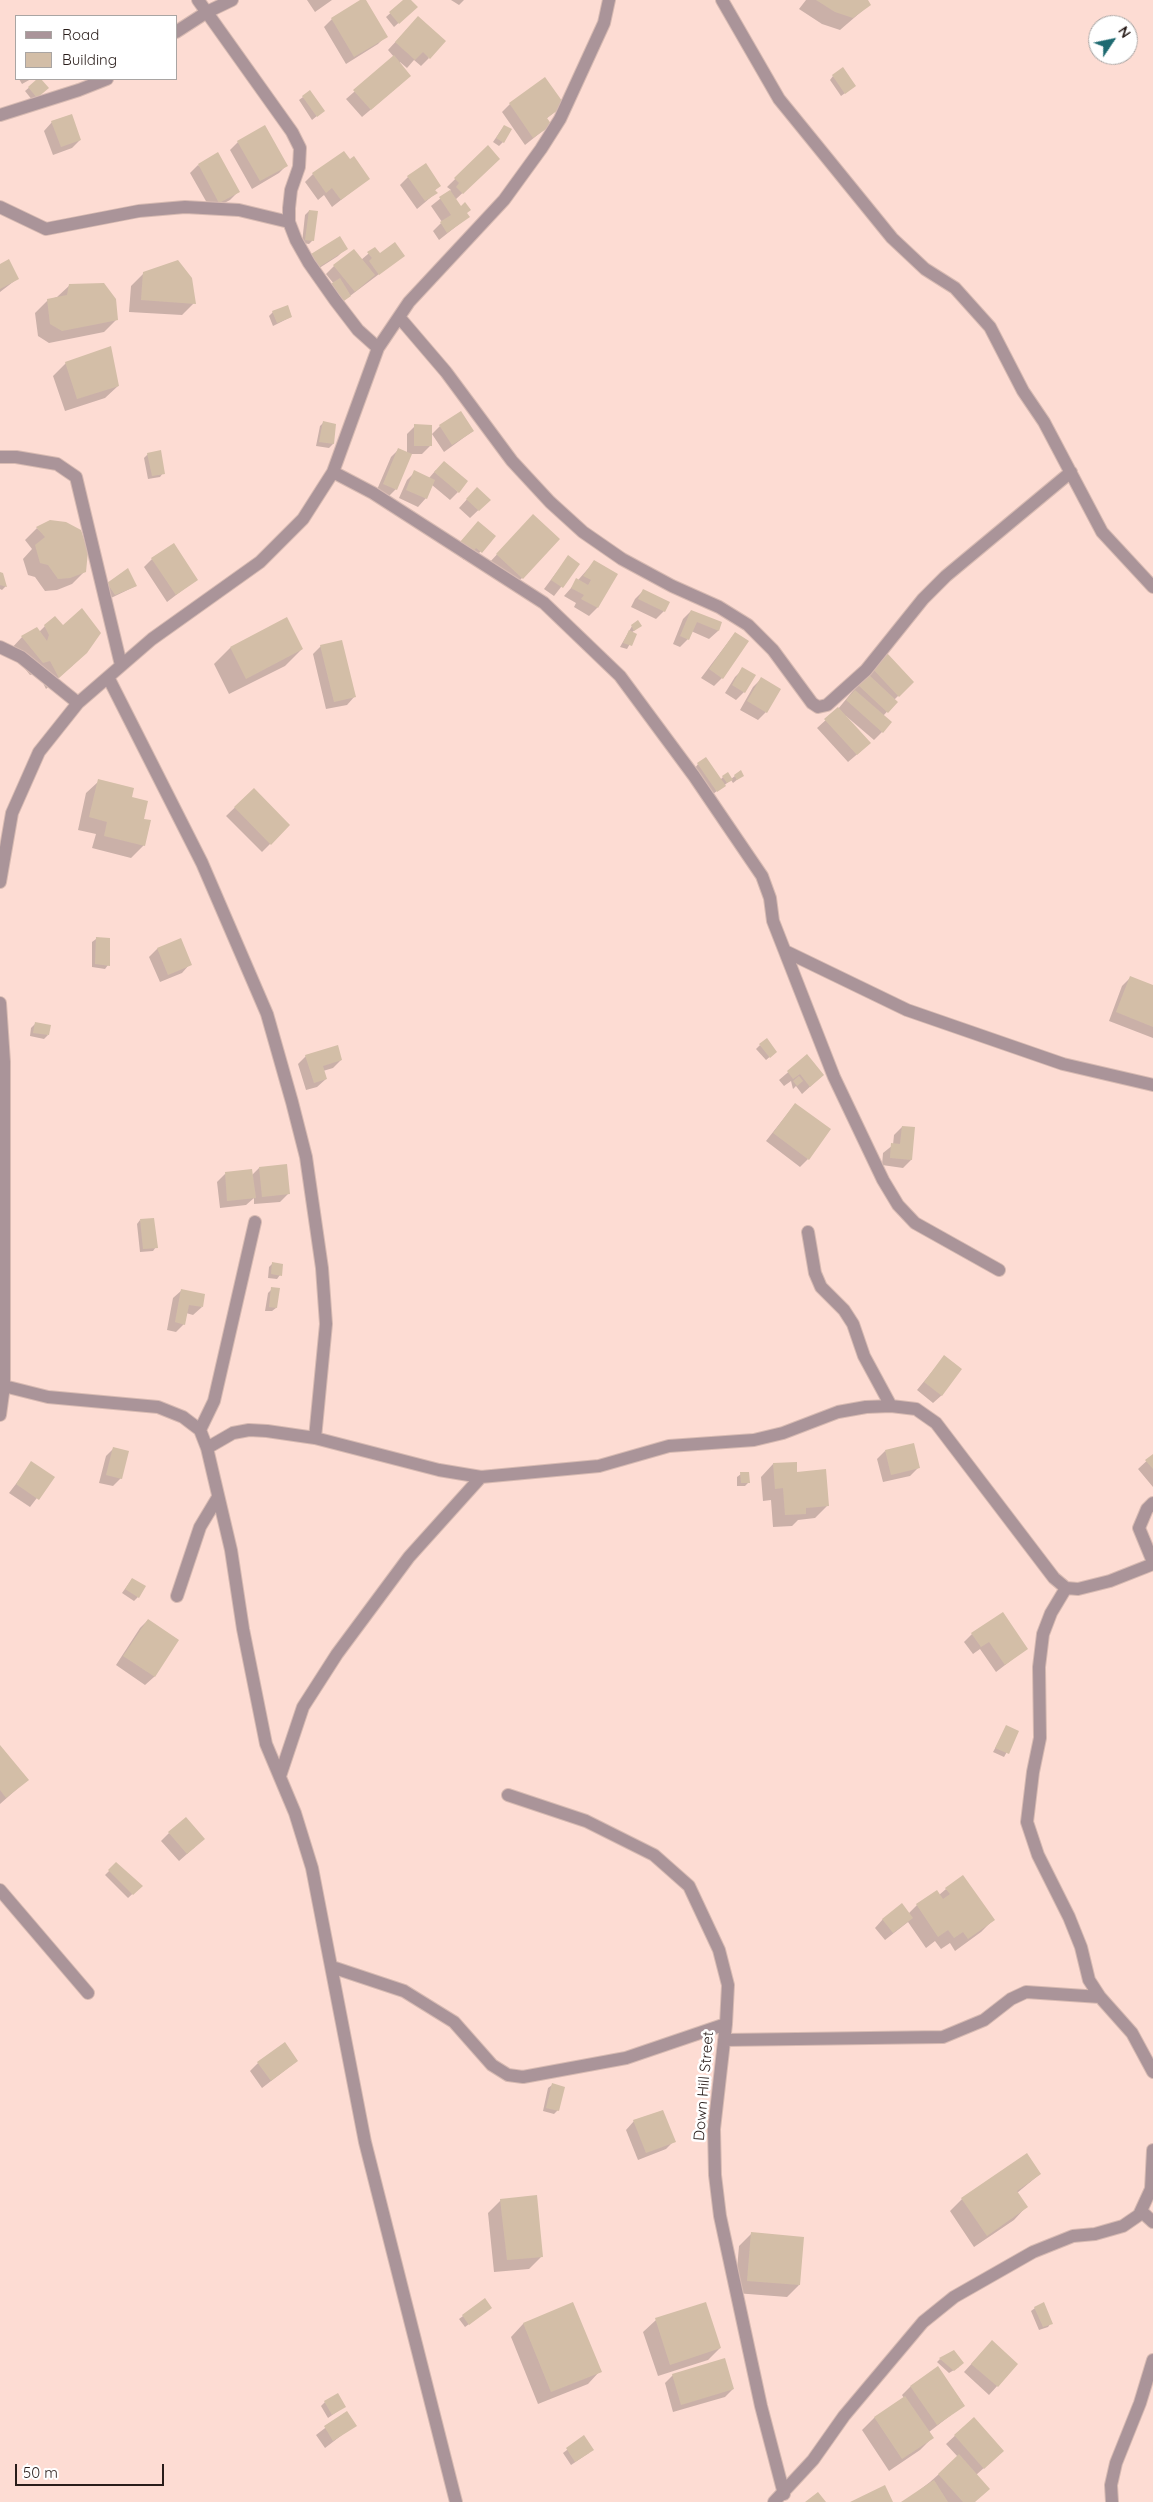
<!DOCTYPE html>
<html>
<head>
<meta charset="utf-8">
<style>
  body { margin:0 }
  #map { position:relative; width:1153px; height:2502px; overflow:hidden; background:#fddcd3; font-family:Quicksand,sans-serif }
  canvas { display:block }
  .legend { position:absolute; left:15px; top:15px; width:162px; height:65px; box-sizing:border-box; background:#fff; border:1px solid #a9a5a3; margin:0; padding:6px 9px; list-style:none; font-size:15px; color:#291d1a }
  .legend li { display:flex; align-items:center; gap:10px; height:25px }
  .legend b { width:25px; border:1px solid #a9a5a3 }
  .north { position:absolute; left:1088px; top:15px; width:50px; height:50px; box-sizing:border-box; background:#fff; border:1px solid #a9a5a3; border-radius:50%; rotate:56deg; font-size:14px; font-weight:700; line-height:20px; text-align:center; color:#291d1a }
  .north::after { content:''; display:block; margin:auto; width:18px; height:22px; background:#1e6a71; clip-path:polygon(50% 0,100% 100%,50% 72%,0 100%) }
  .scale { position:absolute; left:15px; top:2464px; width:149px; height:22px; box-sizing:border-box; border:2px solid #291d1a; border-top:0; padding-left:6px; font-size:15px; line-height:18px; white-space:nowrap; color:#291d1a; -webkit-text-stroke:4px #fff; paint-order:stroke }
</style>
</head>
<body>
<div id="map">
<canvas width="1153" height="2502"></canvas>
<ul class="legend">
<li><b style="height:6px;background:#aa9499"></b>Road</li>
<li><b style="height:14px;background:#d3bea7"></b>Building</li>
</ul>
<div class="north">N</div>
<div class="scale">50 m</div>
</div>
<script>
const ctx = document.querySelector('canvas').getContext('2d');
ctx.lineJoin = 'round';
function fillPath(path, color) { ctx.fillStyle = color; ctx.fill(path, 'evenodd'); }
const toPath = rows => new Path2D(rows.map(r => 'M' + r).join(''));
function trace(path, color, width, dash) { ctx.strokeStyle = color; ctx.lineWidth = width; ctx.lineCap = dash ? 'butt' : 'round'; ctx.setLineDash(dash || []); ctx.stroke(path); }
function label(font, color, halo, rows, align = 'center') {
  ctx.font = font + ' Quicksand,sans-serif'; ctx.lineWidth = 5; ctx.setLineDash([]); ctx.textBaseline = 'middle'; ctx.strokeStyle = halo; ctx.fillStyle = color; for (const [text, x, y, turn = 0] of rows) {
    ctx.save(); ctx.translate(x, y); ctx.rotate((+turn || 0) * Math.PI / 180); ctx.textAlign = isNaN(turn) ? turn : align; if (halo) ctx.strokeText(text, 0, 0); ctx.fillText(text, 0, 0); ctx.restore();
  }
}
const shadow = toPath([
  [307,0,332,0,315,12],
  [364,0,386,36,378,44,346,64,324,27,332,19],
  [405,0,410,0,416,7,394,27,386,17],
  [451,0,464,0,459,5],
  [806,0,866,0,869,5,840,30,822,24,799,9],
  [410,26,429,58,421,66,414,60,407,68,400,62,402,83,362,117,346,99,394,57,388,50],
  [833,76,855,86,841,96,830,80],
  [19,79,31,79,22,84],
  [39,79,47,88,33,101,25,91],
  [303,97,323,111,312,120,299,100],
  [510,104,563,105,546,119,550,125,525,145,502,112],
  [52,122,80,140,72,148,53,155,44,131],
  [504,126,503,142,499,146,493,142],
  [238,142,287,165,279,173,252,189,230,150],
  [488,147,499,159,455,200,468,217,439,240,433,231,442,222,431,206,451,190,447,187],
  [198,165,238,192,230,200,211,210,190,173],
  [313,174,369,178,332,207,324,195,318,200,305,182],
  [408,177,440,186,434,191,436,193,417,209,400,185],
  [309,211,313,240,309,244,302,243,305,215],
  [346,248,338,256,310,274,311,255],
  [375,248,380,255,403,256,346,299,326,274,334,266,361,260],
  [0,265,17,279,0,292],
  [144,273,194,303,182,315,129,312,131,286],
  [70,285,116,320,104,332,49,343,38,336,35,313,48,300,57,297],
  [273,312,291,317,273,326,269,316],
  [66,363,118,386,105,398,65,411,53,376],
  [323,423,335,425,333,444,329,448,316,446,320,426],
  [415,426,430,446,422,454,411,454,396,489,388,497,376,492,391,457,399,449,407,453,407,434],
  [440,426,473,431,444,452,432,434],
  [148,454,163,473,160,477,148,479,144,458],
  [436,470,458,492,450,500,432,485,426,498,418,507,399,498,407,480,415,472,429,478],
  [469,497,489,500,470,518,459,508],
  [478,522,494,536,473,560,467,556,464,560,453,551],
  [525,524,522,578,514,586,489,563],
  [37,528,85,571,72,584,57,590,45,591,35,577,28,575,23,559,32,549,25,540],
  [568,557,579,564,554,596,544,589],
  [152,559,197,579,167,602,144,567],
  [594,562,597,608,589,616,574,607,576,603,564,596],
  [0,573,6,586,2,590,0,589],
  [108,584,136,586,111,598],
  [643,591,664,611,656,619,631,607,635,599],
  [691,611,721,623,718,631,709,639,691,631,688,639,680,647,673,644,683,619],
  [45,626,73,665,46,689,38,673,30,675,10,650,22,637,36,628,39,632],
  [632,626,640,626,631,633,635,635,627,649,620,647],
  [735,633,722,678,714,686,701,678],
  [321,646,355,696,347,705,326,709,313,654],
  [230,648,302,649,285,666,229,694,214,664],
  [872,668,912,682,894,700,896,702,883,716,882,732,874,740,846,716,845,717,861,751,848,762,817,728,838,709],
  [743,669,744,692,736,700,725,693,735,677],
  [761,679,766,712,758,720,740,710,753,687],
  [698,764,720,780,723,777,731,779,740,772,743,775,733,783,731,780,713,794,695,768],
  [99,781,131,798,144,845,131,858,92,848,96,834,78,830,86,793],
  [254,789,289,825,262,852,226,816],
  [96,939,108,965,105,969,92,967,92,942],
  [180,940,190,964,182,973,160,982,149,957,157,949],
  [1130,978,1153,987,1153,1038,1109,1021,1122,986],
  [35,1024,48,1035,44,1039,30,1036,31,1028],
  [760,1045,772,1055,766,1060,756,1049],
  [306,1056,341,1060,333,1068,323,1071,326,1079,317,1087,306,1090,298,1064],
  [807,1056,823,1075,802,1094,796,1086,793,1089,791,1081,784,1086,779,1080],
  [795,1104,808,1159,800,1167,766,1141],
  [902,1127,911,1160,903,1168,882,1165,883,1153,893,1145,894,1135],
  [259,1168,288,1194,280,1202,254,1204,254,1198,246,1205,220,1208,217,1182,225,1174,251,1171,252,1175],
  [140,1220,156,1247,153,1251,140,1252,137,1224],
  [273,1263,280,1275,277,1279,268,1278,269,1267],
  [272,1289,276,1308,272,1311,265,1311,268,1293],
  [182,1290,202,1307,193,1315,186,1313,184,1324,176,1332,167,1330,173,1298],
  [944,1357,942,1395,933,1403,917,1390],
  [114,1448,121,1478,113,1486,99,1483,106,1456],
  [885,1451,919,1467,910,1476,883,1482,877,1459],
  [1153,1455,1153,1487,1138,1469],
  [32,1463,53,1477,30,1507,9,1493],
  [773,1464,796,1473,827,1506,815,1518,798,1520,792,1526,773,1527,771,1500,763,1501,761,1477],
  [741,1474,749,1482,745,1486,737,1486,737,1477],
  [132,1579,138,1597,134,1601,122,1593],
  [148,1620,178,1640,154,1677,145,1685,116,1665,140,1628],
  [972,1634,1026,1649,996,1672,980,1649,973,1654,964,1642],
  [1007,1727,1018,1732,1004,1757,993,1752],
  [0,1747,27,1780,0,1804],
  [169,1833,195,1847,179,1861,161,1841],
  [116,1864,141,1886,128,1898,105,1875],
  [946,1889,993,1920,981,1932,955,1951,950,1943,941,1949,935,1941,926,1948,908,1922,885,1940,875,1928,883,1919,908,1914,917,1905,939,1895],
  [297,2061,262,2088,250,2071,258,2063],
  [552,2085,558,2110,554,2114,543,2111,548,2088],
  [634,2121,674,2141,666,2149,638,2160,626,2130],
  [1040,2174,1017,2193,1026,2207,1014,2220,974,2247,950,2211,962,2199],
  [501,2200,542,2256,529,2269,494,2272,488,2213],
  [752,2233,799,2285,787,2297,735,2293,739,2246],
  [572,2304,600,2371,588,2384,538,2404,511,2337,523,2324],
  [1035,2308,1051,2323,1048,2327,1039,2330,1031,2311],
  [487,2311,465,2327,459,2319,463,2316],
  [656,2320,720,2348,708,2360,658,2376,643,2332],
  [984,2350,1017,2364,989,2395,964,2372],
  [940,2359,959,2367,949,2373,937,2362],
  [938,2368,964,2405,929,2432,932,2438,920,2450,889,2471,862,2430,874,2418,904,2398,902,2395,910,2387],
  [673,2375,733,2389,725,2397,673,2412,665,2383],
  [325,2402,345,2406,328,2418,321,2406],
  [346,2412,355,2425,325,2448,316,2435],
  [973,2419,994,2459,976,2475,975,2502,904,2502,930,2482,958,2457,946,2444],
  [584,2437,589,2453,571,2465,563,2453]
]);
const building = toPath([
  [360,0,366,0,388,37,354,57,331,18],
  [403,0,411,0,418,7,399,24,389,12],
  [816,0,868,0,871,5,853,18,835,12],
  [418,16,446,41,430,59,423,52,415,60,395,42],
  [394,55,411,76,371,110,353,90],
  [843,67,856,86,845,94,832,75],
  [545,77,565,105,547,118,552,125,533,138,509,103],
  [37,79,41,79,49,88,37,98,28,87],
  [310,90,325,111,317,117,302,96],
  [72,114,81,140,61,147,51,121],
  [265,125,288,166,260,181,237,141],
  [504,125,512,129,504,143,496,138],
  [488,145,500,159,463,194,456,187,459,183,454,178],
  [344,151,350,159,354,156,370,179,341,200,332,188,326,193,312,173],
  [218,152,240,192,219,203,198,164],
  [426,163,441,186,435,190,438,193,425,201,407,176],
  [450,190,461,206,465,202,471,210,467,213,470,217,447,233,440,222,451,215,439,197],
  [309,210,318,211,314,241,305,240],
  [340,236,348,249,319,267,311,254],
  [395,242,405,256,379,275,369,261,372,258,367,252,375,247,380,253],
  [354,249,375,275,355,292,333,265],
  [9,259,19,279,0,289,0,264],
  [178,260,192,278,196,304,141,300,143,272],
  [340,278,351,296,341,303,329,285],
  [104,283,116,299,118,320,62,331,50,324,47,299,67,295,69,284],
  [288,305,292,317,277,323,272,311],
  [111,346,119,386,77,399,65,362],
  [461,411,474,431,452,445,439,425],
  [323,421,336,424,334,444,319,442],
  [414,424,432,425,432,446,414,446],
  [398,448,412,454,397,490,383,484],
  [161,450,165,474,152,476,147,453],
  [444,461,468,481,459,493,434,472],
  [414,470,435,480,427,499,406,490],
  [477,487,491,500,479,511,466,499],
  [533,514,560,539,523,579,496,554],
  [50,520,66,522,81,530,88,551,86,572,70,578,58,579,48,565,40,563,35,545,45,537,36,527],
  [478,521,496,536,482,553,476,548,473,552,460,542],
  [174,543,198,580,176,595,151,558],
  [568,555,580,564,563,588,551,580],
  [594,560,618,574,598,608,581,599,584,595,571,588,576,578,588,585,591,580,583,576],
  [128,568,137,586,115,595,107,583],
  [0,572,3,573,7,587,0,585],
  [643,589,670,602,665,612,638,599],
  [82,608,101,633,87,653,59,678,50,661,43,663,21,636,37,627,47,641,49,635,44,625,55,616,63,625],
  [691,610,722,622,719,631,697,622,689,640,680,636],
  [287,617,303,649,246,679,230,647],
  [638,620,642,626,634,631,631,625],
  [629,630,637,634,632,646,623,643],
  [735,632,749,641,723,679,709,669],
  [342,640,356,697,334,702,320,645],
  [887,653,914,682,899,697,871,667],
  [742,667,756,675,745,693,732,685],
  [868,674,898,702,888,713,858,685],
  [761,677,781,689,767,713,747,701],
  [855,690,892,722,883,733,846,700],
  [838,707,871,743,857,755,824,719],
  [706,757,726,786,717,792,697,763],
  [741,770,744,776,737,780,734,775],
  [728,772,733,780,727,783,722,776],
  [98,779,134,788,132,797,148,801,144,819,151,820,145,846,104,836,107,822,89,817],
  [254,788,290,825,271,845,234,807],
  [96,937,110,938,110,966,95,964],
  [181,938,192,965,168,975,157,948],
  [1130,976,1153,985,1153,1027,1116,1012],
  [35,1022,51,1025,49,1035,33,1033],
  [767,1038,777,1052,770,1058,759,1044],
  [338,1045,342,1060,323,1066,327,1079,314,1083,305,1055],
  [807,1054,824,1075,810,1087,800,1074,793,1079,787,1071],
  [799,1076,803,1081,797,1086,793,1081],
  [795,1103,831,1129,809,1160,773,1133],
  [902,1126,915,1127,912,1160,890,1158,891,1143,900,1144],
  [287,1164,290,1194,262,1197,259,1167],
  [252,1169,256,1198,227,1201,225,1172],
  [154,1218,158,1248,143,1249,140,1219],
  [272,1262,283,1264,282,1276,271,1274],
  [271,1287,280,1288,277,1308,269,1307],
  [181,1289,205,1294,203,1307,189,1305,185,1325,175,1322],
  [944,1355,962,1369,942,1396,924,1382],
  [914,1443,920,1468,891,1475,885,1450],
  [113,1447,129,1451,122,1479,106,1475],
  [1153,1454,1153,1469,1145,1460],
  [31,1461,55,1477,39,1500,16,1484],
  [797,1462,797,1472,826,1469,829,1506,806,1508,806,1514,785,1515,783,1488,775,1489,773,1463],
  [740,1472,749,1472,750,1483,741,1483],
  [132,1578,146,1586,139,1598,125,1589],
  [1003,1612,1028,1649,1005,1665,989,1642,981,1647,971,1633],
  [148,1619,179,1640,155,1677,123,1656],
  [1006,1725,1019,1731,1009,1754,995,1748],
  [0,1745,29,1780,6,1798,0,1790],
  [186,1817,205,1839,187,1854,168,1832],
  [116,1862,143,1886,133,1895,108,1870],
  [963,1875,995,1920,968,1939,963,1932,954,1938,948,1930,938,1937,916,1904,937,1890,943,1899,950,1894,945,1888],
  [902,1903,913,1918,893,1933,882,1919],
  [285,2042,298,2061,271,2081,257,2062],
  [552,2083,565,2087,559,2111,546,2108],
  [663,2110,676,2142,646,2153,633,2120],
  [1027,2153,1041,2174,1017,2191,1028,2207,987,2236,961,2198],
  [537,2195,543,2257,507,2260,500,2199],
  [751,2232,804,2237,800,2285,747,2281],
  [485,2298,492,2308,469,2325,462,2315],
  [573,2302,602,2372,551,2392,523,2323],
  [706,2302,721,2348,670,2365,655,2318],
  [1044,2302,1053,2324,1043,2327,1034,2307],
  [992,2340,1018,2364,998,2387,971,2364],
  [954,2350,964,2363,954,2371,939,2358],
  [725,2358,734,2389,681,2405,672,2374],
  [938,2366,965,2406,937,2425,910,2386],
  [338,2393,346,2407,332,2415,324,2401],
  [905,2396,934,2438,902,2459,874,2417],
  [347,2411,357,2426,333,2441,324,2426],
  [974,2417,1004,2451,984,2469,954,2435],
  [584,2435,594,2450,575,2462,566,2448],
  [959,2454,990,2489,975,2502,963,2502,938,2474],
  [934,2480,948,2502,901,2502],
  [885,2485,893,2502,850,2502],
  [818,2492,826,2502,805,2502]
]);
const minor = toPath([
  [198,0,292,132,300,148,299,167,291,190,289,208,289,222,296,240,309,263,335,300,358,330,378,348],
  [722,0,779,99,892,238,925,269,955,288,990,327,1023,391,1044,422,1102,532,1153,587],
  [176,32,207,12,232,0],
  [0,115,79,90,107,79],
  [0,207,46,229,139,211,185,207,239,210,289,222],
  [399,317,446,372,512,461,550,502,583,532,622,559,672,586,719,607,748,625,773,650,812,703,818,707,827,705,866,670,923,599,946,576,1071,472],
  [0,457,16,457,57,464,76,477,121,665],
  [333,472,373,493,544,603,620,676,694,776,762,876,770,898,773,921,834,1077,883,1180,898,1205,915,1223,999,1270],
  [0,647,21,657,78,703],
  [108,677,202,863,267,1014,292,1102,306,1157,322,1268,326,1324,315,1438],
  [0,882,12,813,39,752,78,703,152,639,260,562,303,519,333,472,378,348,409,302,504,200,541,149,560,119,604,23,609,0],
  [785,951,907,1010,1063,1064,1153,1085],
  [0,1003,4,1062,4,1386,0,1415],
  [808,1232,815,1273,821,1287,844,1310,853,1324,864,1356,891,1406],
  [4,1386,48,1397,158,1407,183,1417,200,1430,207,1448,231,1550,243,1629,266,1744,295,1813,312,1868,365,2142,456,2502],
  [200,1430,214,1401,255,1222],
  [207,1448,233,1433,249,1430,267,1431,315,1438,439,1470,481,1477,599,1466,669,1446,754,1440,783,1433,838,1412,866,1407,891,1406,916,1409,936,1423,1054,1578,1066,1588,1078,1589,1110,1581,1153,1564],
  [1153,1503,1147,1509,1139,1528,1153,1562],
  [1066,1588,1051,1613,1043,1634,1039,1667,1040,1738,1033,1772,1027,1822,1038,1855,1069,1917,1081,1947,1089,1980,1100,1997,1132,2033,1153,2072],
  [177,1596,200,1527,218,1497],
  [280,1776,303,1707,337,1654,409,1557,481,1477],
  [508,1795,586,1821,654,1855,689,1886,719,1950,728,1985,726,2024,714,2129,715,2175,720,2216,761,2406,784,2494],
  [0,1890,88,1993],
  [332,1967,404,1991,454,2022,492,2065,508,2075,523,2077,626,2058,726,2024],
  [724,2040,943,2037,984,2020,1011,1999,1026,1992,1100,1997],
  [1141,2211,1153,2222],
  [774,2502,813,2460,844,2416,923,2322,954,2297,1033,2252,1073,2236,1095,2234,1123,2226,1139,2215,1151,2189,1153,2150],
  [1112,2502,1111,2485,1116,2463,1140,2403,1153,2360]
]);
const streetNames = [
  ["Down Hill Street",704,2086,-85]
];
fillPath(shadow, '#0003');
fillPath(building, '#d3bea7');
trace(minor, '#d7bab2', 14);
trace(minor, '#aa9499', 12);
label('15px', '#291d1a', '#fff', streetNames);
</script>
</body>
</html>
